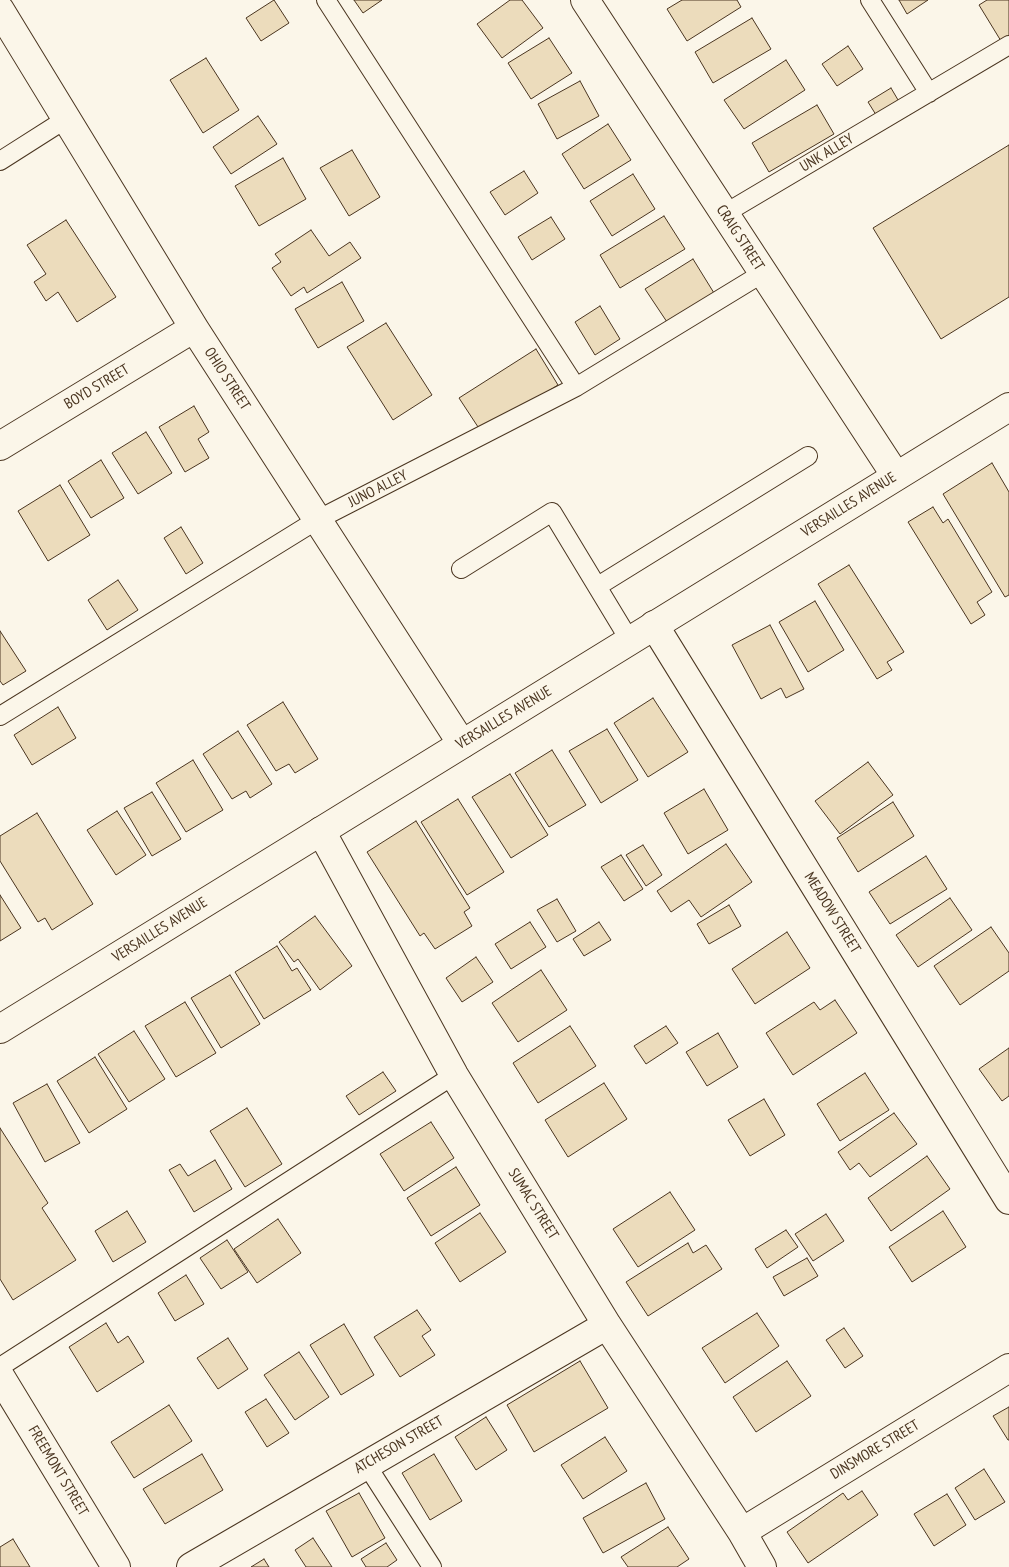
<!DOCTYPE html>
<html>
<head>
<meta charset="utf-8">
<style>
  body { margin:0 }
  canvas { display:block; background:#fbf6e9 }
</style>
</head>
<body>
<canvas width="1009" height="1567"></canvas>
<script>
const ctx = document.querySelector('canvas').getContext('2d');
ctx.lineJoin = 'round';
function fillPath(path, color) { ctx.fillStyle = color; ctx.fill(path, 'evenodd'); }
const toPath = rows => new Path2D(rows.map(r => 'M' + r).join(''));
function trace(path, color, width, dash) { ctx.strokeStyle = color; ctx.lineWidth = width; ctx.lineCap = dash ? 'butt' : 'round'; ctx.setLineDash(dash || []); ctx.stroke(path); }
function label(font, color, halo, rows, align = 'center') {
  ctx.font = font + ' "PT Sans Narrow",sans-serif'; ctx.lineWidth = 4; ctx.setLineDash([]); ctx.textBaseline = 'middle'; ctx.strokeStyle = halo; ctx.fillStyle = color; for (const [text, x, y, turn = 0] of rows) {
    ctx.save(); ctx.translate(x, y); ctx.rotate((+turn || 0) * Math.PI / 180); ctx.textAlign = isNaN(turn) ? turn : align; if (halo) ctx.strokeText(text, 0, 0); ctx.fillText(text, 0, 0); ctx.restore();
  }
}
const building = toPath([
  [274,0,289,23,261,41,246,18,274,0],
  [354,0,382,0,363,13,354,0],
  [510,0,522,0,543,28,502,58,477,24,510,0],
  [682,0,737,0,741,7,687,41,667,9,682,0],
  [899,0,928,0,907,14,899,0],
  [987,0,1009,0,1009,37,1001,41,979,5,987,0],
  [752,18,771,49,713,83,695,52,752,18],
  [549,38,572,73,531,99,508,63,549,38],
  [848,46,863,69,837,86,822,64,848,46],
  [206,58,239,110,203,133,170,80,206,58],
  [786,60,805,90,744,129,724,100,786,60],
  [580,81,599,116,557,139,538,104,580,81],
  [891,88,901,105,878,118,868,102,891,88],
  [817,105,834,134,769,172,752,143,817,105],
  [258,116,277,144,231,174,213,147,258,116],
  [608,124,631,160,584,189,562,154,608,124],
  [1009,145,1009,297,941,339,873,228,1009,145],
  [352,150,380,197,349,216,320,168,352,150],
  [283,158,306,199,259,226,235,186,283,158],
  [524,171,538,193,505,215,490,192,524,171],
  [633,174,655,209,612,236,590,201,633,174],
  [664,216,685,249,620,288,600,255,664,216],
  [551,217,565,239,532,260,518,237,551,217],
  [66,220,116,297,77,322,58,292,46,301,34,282,46,274,27,245,66,220],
  [311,230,329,256,350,242,361,258,307,293,304,287,291,296,272,268,281,262,275,254,311,230],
  [693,259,714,293,667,322,645,289,693,259],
  [342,282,364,321,318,348,295,309,342,282],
  [600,306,620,339,595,355,575,322,600,306],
  [386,323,432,395,393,420,347,347,386,323],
  [536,349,558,385,482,433,459,398,536,349],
  [194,406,209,432,198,439,209,458,185,472,159,427,194,406],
  [146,432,172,473,138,494,112,453,146,432],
  [101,460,124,498,91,518,68,481,101,460],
  [992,463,1009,492,1009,595,1005,597,943,494,992,463],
  [60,485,90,535,48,561,18,511,60,485],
  [933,507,943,523,948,519,992,592,977,602,985,615,971,624,908,522,933,507],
  [181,527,203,563,186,574,164,538,181,527],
  [849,565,904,652,887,662,892,670,877,679,818,584,849,565],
  [118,580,138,610,107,630,88,600,118,580],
  [815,601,844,650,808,672,779,622,815,601],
  [770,625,804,689,786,698,781,688,761,699,732,645,770,625],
  [0,631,26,671,3,685,0,681,0,631],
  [653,698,688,752,648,777,614,723,653,698],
  [283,702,318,759,295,773,289,764,276,771,247,725,283,702],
  [58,707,76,738,32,765,14,735,58,707],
  [607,729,638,780,601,803,569,751,607,729],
  [238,731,272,784,250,798,246,791,232,799,203,754,238,731],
  [552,750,586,805,549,827,515,773,552,750],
  [193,760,223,810,186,832,156,783,193,760],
  [868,762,893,795,840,834,815,801,868,762],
  [510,774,548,835,511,858,472,797,510,774],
  [704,789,728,830,688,854,664,813,704,789],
  [152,792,181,839,152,856,124,808,152,792],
  [458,799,504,872,467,895,421,822,458,799],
  [893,802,914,836,858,872,837,838,893,802],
  [117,811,146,855,116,875,87,830,117,811],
  [37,813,93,904,52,930,45,918,38,922,0,861,0,836,37,813],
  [416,821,470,908,464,912,472,926,435,949,424,933,420,936,367,852,416,821],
  [726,844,752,882,701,917,689,900,671,912,657,891,726,844],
  [643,845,662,875,646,886,626,855,643,845],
  [621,855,643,889,624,901,601,867,621,855],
  [926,856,947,889,890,924,869,892,926,856],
  [0,895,21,928,0,941,0,895],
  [950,898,972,930,918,967,896,935,950,898],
  [557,899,576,931,557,942,537,910,557,899],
  [729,905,741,926,709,944,697,924,729,905],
  [315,916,352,966,320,990,298,959,294,962,279,942,315,916],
  [530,922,546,947,511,969,495,944,530,922],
  [599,922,611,940,584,956,573,939,599,922],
  [991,927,1009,953,1009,971,960,1005,934,966,991,927],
  [787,932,810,968,755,1004,732,969,787,932],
  [277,946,292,971,297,968,311,990,264,1019,235,972,277,946],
  [476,957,493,982,462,1002,446,978,476,957],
  [541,970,567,1010,518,1042,492,1003,541,970],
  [230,975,260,1024,221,1048,191,998,230,975],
  [835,1000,857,1033,793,1075,766,1033,814,1002,820,1010,835,1000],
  [185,1002,216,1053,176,1077,145,1026,185,1002],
  [570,1026,596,1066,538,1103,513,1063,570,1026],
  [666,1026,678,1043,646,1064,634,1046,666,1026],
  [134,1031,165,1079,129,1102,98,1054,134,1031],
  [718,1033,738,1067,707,1086,686,1052,718,1033],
  [1009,1048,1009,1096,1002,1101,979,1069,1009,1048],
  [95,1057,127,1109,89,1133,57,1081,95,1057],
  [383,1072,396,1091,359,1115,346,1096,383,1072],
  [865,1073,889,1110,840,1141,817,1104,865,1073],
  [604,1083,627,1119,568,1157,545,1120,604,1083],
  [47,1084,80,1143,45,1162,13,1103,47,1084],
  [764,1099,785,1135,750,1156,728,1120,764,1099],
  [247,1108,282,1164,245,1187,210,1131,247,1108],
  [894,1113,917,1144,870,1177,859,1163,850,1170,838,1152,894,1113],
  [431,1122,454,1158,404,1191,380,1154,431,1122],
  [0,1128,48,1203,42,1208,76,1260,13,1300,0,1279,0,1128],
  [927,1156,950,1189,891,1231,868,1198,927,1156],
  [215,1160,232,1189,194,1212,169,1170,180,1164,188,1176,215,1160],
  [456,1167,480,1205,431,1236,407,1198,456,1167],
  [670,1192,695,1230,638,1267,613,1229,670,1192],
  [127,1211,146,1242,113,1262,95,1231,127,1211],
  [943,1211,966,1247,912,1282,889,1247,943,1211],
  [480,1213,506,1252,460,1282,435,1243,480,1213],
  [826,1214,844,1241,813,1261,795,1234,826,1214],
  [278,1219,301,1253,257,1283,234,1249,278,1219],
  [786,1230,798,1247,767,1268,755,1249,786,1230],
  [227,1240,248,1272,221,1289,200,1258,227,1240],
  [688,1243,693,1253,706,1245,722,1269,648,1316,626,1282,688,1243],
  [807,1258,818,1276,784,1296,773,1277,807,1258],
  [186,1275,204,1304,175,1321,158,1293,186,1275],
  [417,1310,431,1330,422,1336,435,1355,400,1377,374,1337,417,1310],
  [757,1313,779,1346,725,1383,702,1348,757,1313],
  [106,1323,118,1343,128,1336,144,1362,97,1392,69,1347,106,1323],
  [344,1324,374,1375,341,1395,310,1345,344,1324],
  [844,1328,863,1356,845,1368,826,1340,844,1328],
  [228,1338,248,1369,218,1389,197,1358,228,1338],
  [299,1352,329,1397,295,1420,264,1375,299,1352],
  [580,1361,608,1408,534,1452,507,1405,580,1361],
  [787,1361,811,1396,756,1432,733,1397,787,1361],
  [266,1399,289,1433,267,1447,245,1412,266,1399],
  [169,1405,192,1441,134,1478,111,1442,169,1405],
  [1009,1407,1009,1440,1008,1440,993,1416,1009,1407],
  [486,1417,507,1450,476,1470,455,1437,486,1417],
  [605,1437,627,1471,583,1499,561,1465,605,1437],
  [202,1454,223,1490,165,1524,143,1489,202,1454],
  [434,1454,462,1501,430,1520,402,1473,434,1454],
  [984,1469,1005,1502,975,1520,955,1488,984,1469],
  [646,1483,665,1519,603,1553,583,1518,646,1483],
  [862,1491,878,1515,808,1563,787,1532,843,1493,848,1500,862,1491],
  [359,1493,385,1538,352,1557,326,1511,359,1493],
  [947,1494,966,1525,934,1546,914,1514,947,1494],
  [668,1527,689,1559,677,1567,628,1567,621,1557,668,1527],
  [313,1538,332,1567,306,1567,295,1550,313,1538],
  [13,1539,30,1567,0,1567,0,1547,13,1539],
  [386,1543,397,1560,387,1567,366,1567,361,1559,386,1543],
  [264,1559,269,1567,251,1567,264,1559]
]);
const service = toPath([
  [326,0,576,387],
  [870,0,929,93],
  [0,161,66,119],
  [724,214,1009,45],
  [461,569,552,512,630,641],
  [598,586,808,456],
  [0,716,317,520,576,387,763,273],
  [0,1367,454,1075],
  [366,1464,432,1567]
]);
const minor = toPath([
  [585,0,896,476],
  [0,10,194,328,462,744],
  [0,446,194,328],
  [654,625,1009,1200],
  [321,831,454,1075,607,1325,742,1532,762,1567],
  [0,1376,116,1567],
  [742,1532,1009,1368],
  [191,1567,607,1325]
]);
const tertiary = toPath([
  [0,1029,1009,407]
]);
const streetNames = [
  ["UNK ALLEY",827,153,-31],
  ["CRAIG STREET",740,238,57],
  ["OHIO STREET",227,379,57],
  ["BOYD STREET",97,387,-31],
  ["JUNO ALLEY",378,489,-27],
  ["VERSAILLES AVENUE",849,505,-32],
  ["VERSAILLES AVENUE",504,718,-31],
  ["MEADOW STREET",832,913,58],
  ["VERSAILLES AVENUE",160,930,-32],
  ["SUMAC STREET",533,1204,58],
  ["ATCHESON STREET",399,1445,-30],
  ["DINSMORE STREET",875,1450,-31],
  ["FREEMONT STREET",58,1471,59]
];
fillPath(building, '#ecdcbc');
trace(building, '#4a3520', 1);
trace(service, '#4a3520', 20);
trace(minor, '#4a3520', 30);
trace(tertiary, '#4a3520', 30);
trace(service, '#fbf6e9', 18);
trace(minor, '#fbf6e9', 28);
trace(tertiary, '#fbf6e9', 28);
label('15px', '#4a3520', '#fbf6e9', streetNames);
</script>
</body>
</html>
